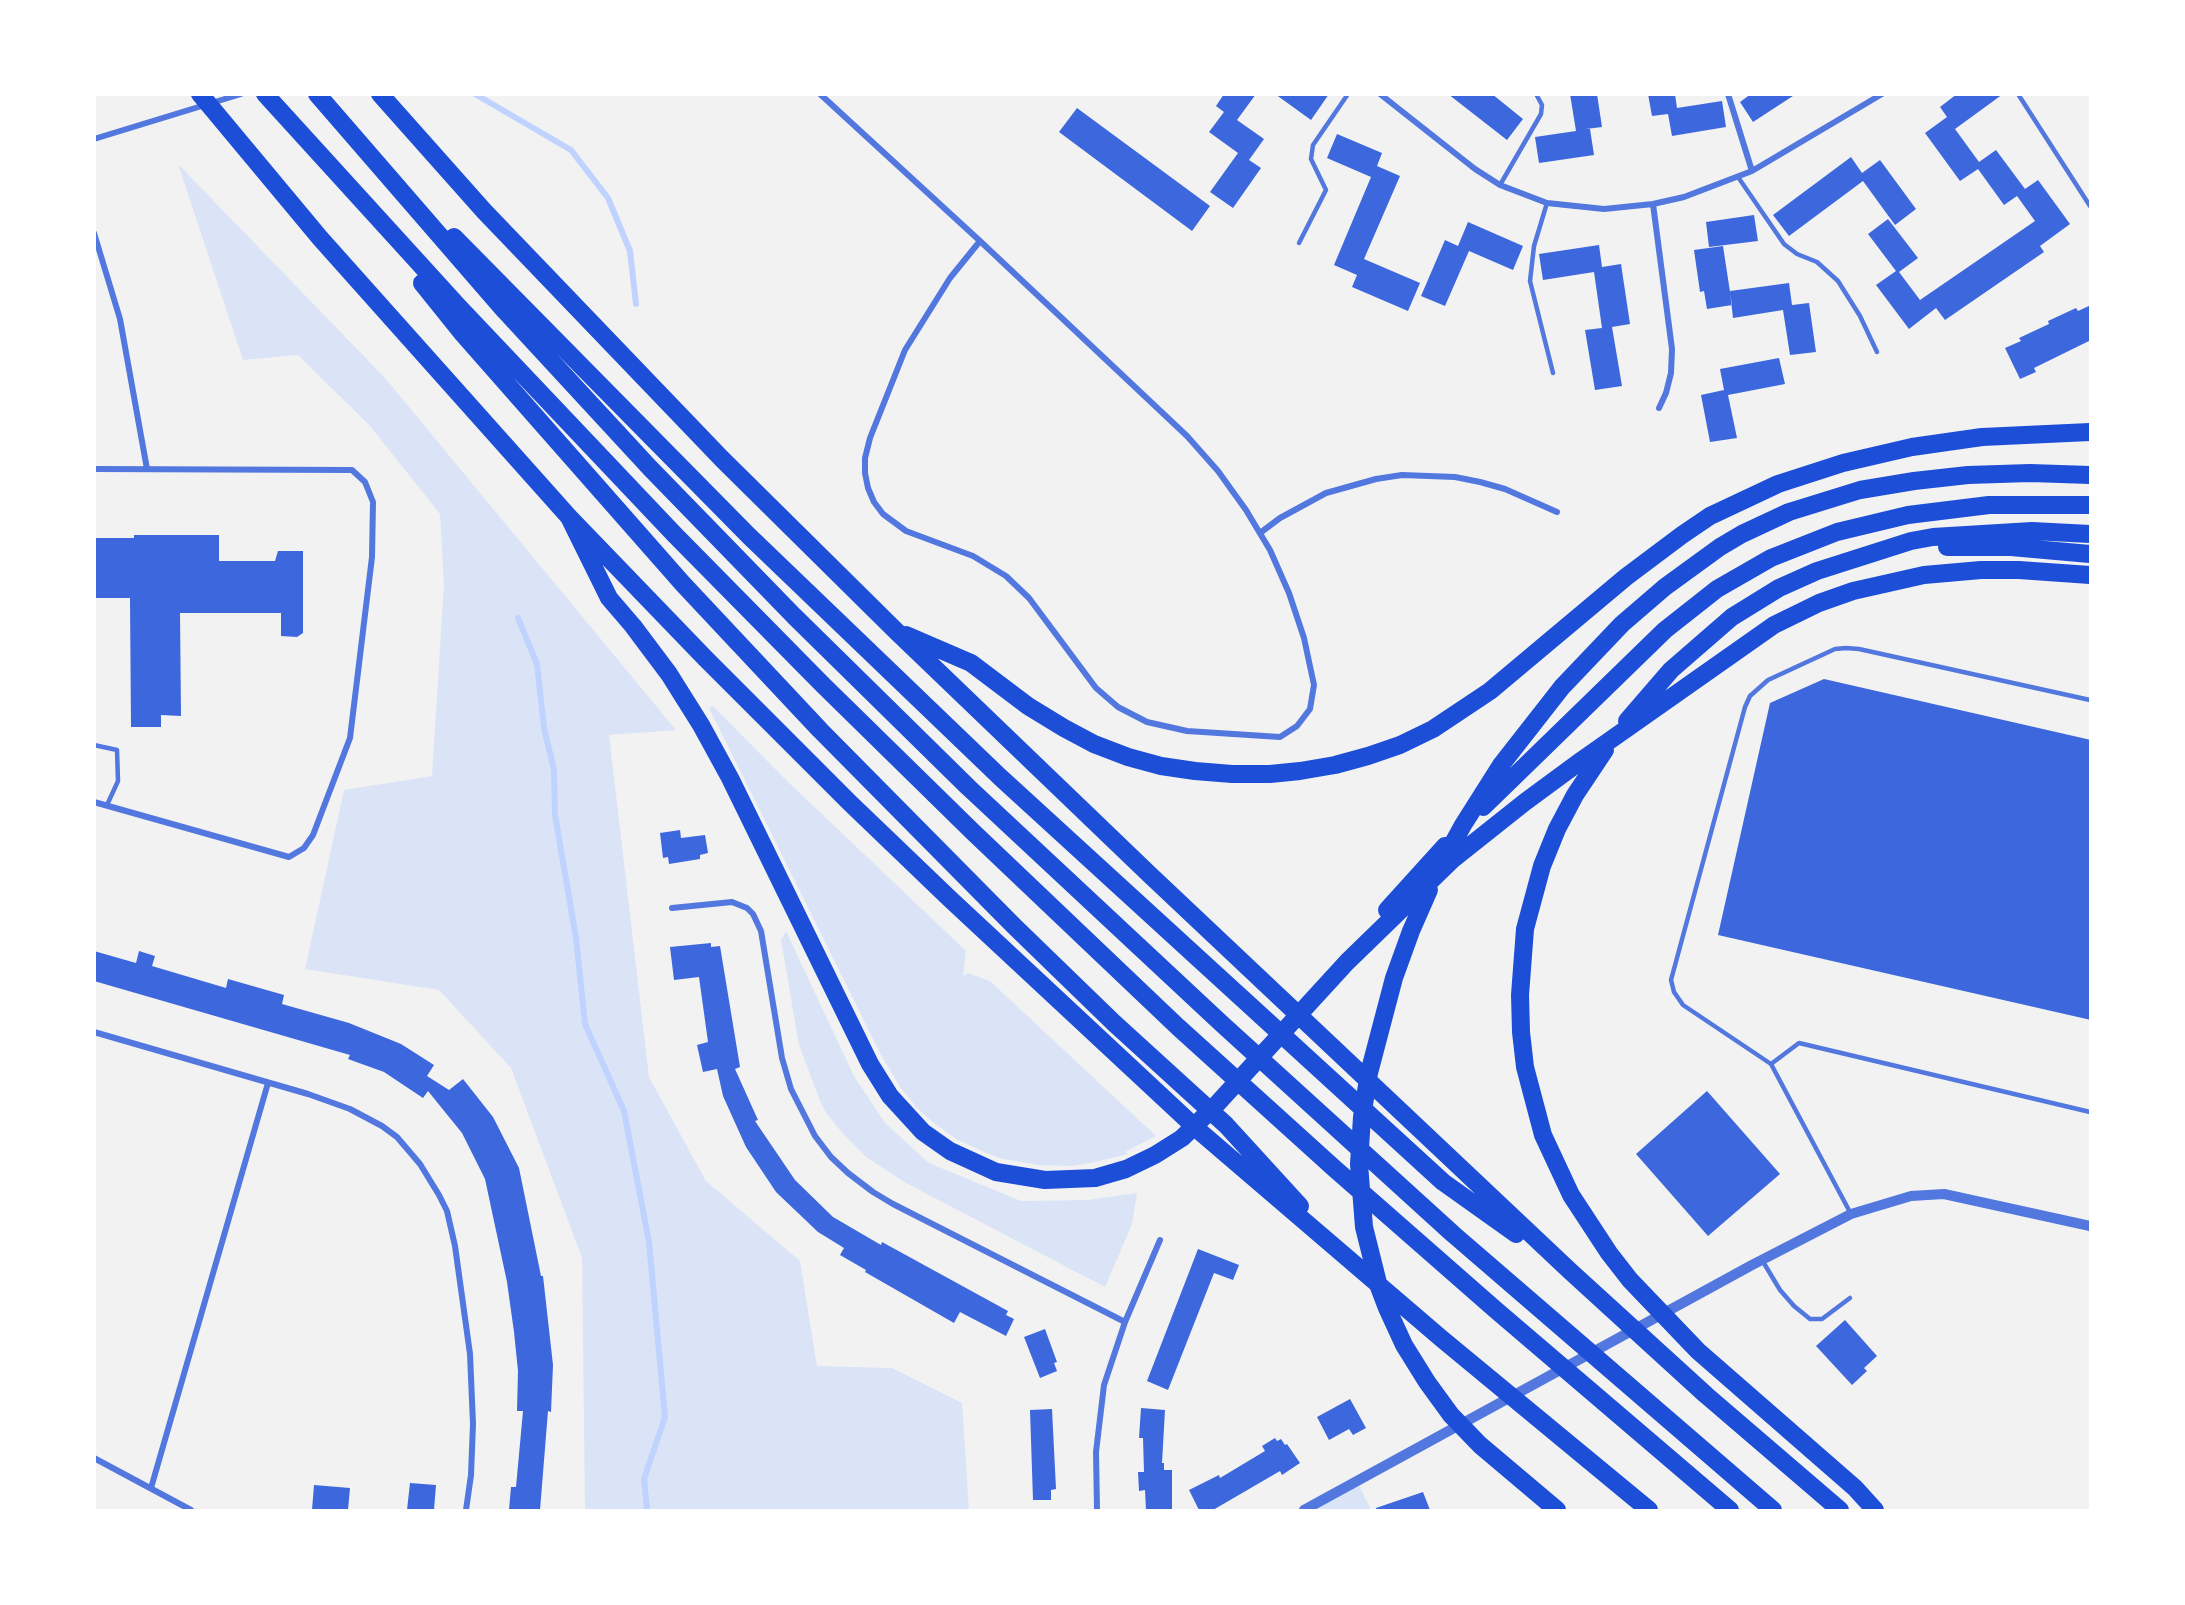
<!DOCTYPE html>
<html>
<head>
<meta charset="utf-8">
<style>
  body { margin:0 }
  #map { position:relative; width:2185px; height:1605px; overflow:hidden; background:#f2f2f2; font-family:"IBM Plex Serif",serif }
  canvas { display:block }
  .frame { position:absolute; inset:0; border:96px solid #fff; pointer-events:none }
</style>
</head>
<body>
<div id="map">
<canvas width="2185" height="1605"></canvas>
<div class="frame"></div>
</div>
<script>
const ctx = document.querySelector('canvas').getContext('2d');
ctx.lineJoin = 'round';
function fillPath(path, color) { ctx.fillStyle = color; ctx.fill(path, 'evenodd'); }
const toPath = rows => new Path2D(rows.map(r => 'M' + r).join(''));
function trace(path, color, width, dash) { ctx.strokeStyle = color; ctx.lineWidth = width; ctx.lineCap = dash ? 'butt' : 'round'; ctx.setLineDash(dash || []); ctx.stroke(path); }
const green = toPath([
  [178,164,385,378,676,730,609,735,649,1077,706,1181,800,1261,817,1366,892,1368,962,1403,969,1510,585,1510,582,1258,511,1068,439,990,305,969,344,790,432,776,444,585,440,514,370,426,298,355,243,360],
  [713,706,786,780,966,951,963,976,968,973,990,981,1156,1136,1125,1152,1128,1154,1095,1162,1072,1166,1038,1165,1003,1159,986,1153,956,1139,934,1123,917,1108,900,1087,880,1053,709,708],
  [786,931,854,1076,885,1123,929,1163,1021,1201,1088,1200,1137,1193,1132,1224,1105,1287,906,1183,866,1157,844,1135,827,1114,820,1101,799,1045,781,940],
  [1357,1481,1371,1510,1304,1510]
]);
const stream = toPath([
  [475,94,571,150,608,198,630,251,636,304],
  [518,618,537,664,544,728,554,770,555,815,576,938,585,1024,624,1111,649,1242,665,1417,644,1479,647,1510]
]);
const building = toPath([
  [1224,94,1256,94,1237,120,1264,139,1249,160,1261,168,1233,208,1210,192,1238,153,1209,132,1224,112,1216,106],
  [1275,94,1329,94,1311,120],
  [1448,94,1492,94,1523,119,1507,140],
  [1570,94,1597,94,1602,127,1586,129,1590,129,1594,155,1539,163,1535,137,1576,131],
  [1648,94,1675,94,1677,108,1722,101,1726,127,1672,136,1668,114,1652,116],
  [1751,94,1796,94,1753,122,1740,102],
  [1957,94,2003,94,1955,129,1979,162,1996,150,2025,189,2038,180,2070,224,2040,246,2044,252,1945,320,1936,308,1909,329,1876,285,1896,271,1868,234,1888,219,1918,258,1899,272,1920,300,2035,221,2017,196,2004,205,1978,169,1960,181,1925,133,1947,117,1940,107],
  [1077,108,1210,206,1192,231,1059,132],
  [1337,134,1382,153,1377,166,1400,176,1364,259,1420,283,1408,311,1352,287,1357,275,1334,265,1371,177,1327,158],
  [1851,157,1862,173,1880,160,1916,209,1895,225,1863,181,1789,236,1773,215],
  [1754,215,1758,241,1709,247,1706,222],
  [1468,222,1523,246,1513,270,1469,251,1445,306,1421,296,1445,240,1458,246],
  [1599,245,1602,267,1621,264,1630,324,1612,327,1622,386,1595,390,1585,330,1602,328,1594,272,1543,280,1539,254],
  [1723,246,1732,305,1707,309,1704,291,1700,292,1694,250],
  [1789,283,1792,305,1809,303,1816,352,1790,355,1783,310,1733,318,1730,291],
  [2091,305,2091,340,2034,368,2036,372,2020,379,2005,348,2021,341,2019,338,2049,324,2048,321,2076,308,2078,311],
  [1779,358,1785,384,1728,395,1737,438,1710,442,1701,395,1724,390,1720,369],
  [134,535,219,535,219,561,275,561,278,551,303,551,303,633,297,637,281,636,281,613,180,613,181,716,161,715,161,727,131,727,130,598,94,598,94,538,134,538],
  [1824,679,2091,740,2091,1020,1718,935,1770,703],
  [680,830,681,838,705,835,708,853,700,855,700,859,669,864,668,857,663,858,660,833],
  [711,943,711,947,720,946,740,1067,735,1069,758,1120,755,1121,795,1180,833,1217,881,1245,882,1242,1008,1311,1006,1315,1014,1319,1006,1336,960,1312,954,1323,865,1272,866,1270,840,1255,844,1248,818,1232,776,1192,746,1147,723,1096,717,1069,703,1072,697,1045,708,1042,699,977,674,980,670,947],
  [94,951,136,963,139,951,155,956,152,966,226,988,228,979,284,995,282,1004,349,1023,401,1044,434,1065,427,1076,449,1090,463,1079,493,1117,519,1168,541,1276,543,1276,553,1365,551,1412,548,1411,540,1510,509,1510,511,1487,516,1487,523,1411,517,1411,518,1371,514,1332,507,1282,485,1179,462,1133,428,1091,423,1098,384,1072,348,1059,350,1055,94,981],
  [1707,1091,1780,1174,1708,1236,1636,1154],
  [1198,1249,1239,1265,1233,1280,1214,1273,1168,1390,1147,1381],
  [1845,1320,1877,1356,1864,1368,1867,1371,1852,1385,1816,1346],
  [1045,1329,1057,1362,1054,1363,1057,1371,1040,1378,1024,1337],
  [1350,1399,1366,1428,1353,1435,1349,1429,1329,1440,1317,1417],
  [1141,1408,1165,1410,1162,1463,1164,1463,1164,1470,1172,1470,1172,1510,1146,1510,1145,1490,1139,1491,1138,1472,1144,1472,1143,1438,1139,1438],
  [1052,1409,1056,1489,1051,1490,1051,1500,1033,1500,1030,1410],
  [1275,1438,1277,1441,1281,1439,1285,1445,1287,1444,1300,1463,1282,1475,1280,1471,1213,1510,1199,1510,1189,1490,1219,1475,1220,1478,1265,1451,1262,1446],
  [410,1483,436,1485,434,1510,407,1510],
  [314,1485,350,1488,348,1510,312,1510],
  [1423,1492,1430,1510,1376,1510,1376,1508]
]);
const service = toPath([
  [2018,94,2090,206],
  [1738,177,1784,244,1797,254,1817,262,1838,281,1860,316,1877,352],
  [1500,185,1541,114,1542,105,1536,94],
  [1547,203,1534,246,1530,281,1553,373],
  [1299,243,1326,190,1311,159,1313,145,1348,94],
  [94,745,117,750,118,781,107,805],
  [1771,1064,1799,1043,2090,1112],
  [1851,1214,1771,1064,1683,1005,1674,992,1671,980,1745,707,1750,696,1768,680,1835,649,1846,648,1859,649,2090,700],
  [1762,1260,1780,1290,1794,1306,1810,1319,1822,1319,1850,1298]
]);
const minor = toPath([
  [820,94,980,241,1187,436,1218,471,1246,510,1270,550,1289,593,1304,638,1314,685,1310,709,1297,726,1280,737,1187,731,1147,722,1118,707,1096,688,1029,598,1006,576,973,556,906,531,883,514,874,502,868,488,865,473,865,458,870,438,905,350,950,278,980,241],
  [1380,94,1475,169,1500,185,1547,203,1604,209,1653,204,1684,197,1752,171,1882,94],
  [1728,94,1752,171],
  [94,139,241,94],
  [1653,204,1672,349,1671,373,1666,393,1659,408],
  [94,233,120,319,147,469],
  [94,469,352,470,365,482,373,502,372,557,350,738,313,835,304,848,289,857,94,802],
  [1260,533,1280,518,1326,493,1376,479,1402,475,1455,477,1480,482,1505,489,1557,512],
  [672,908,732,902,747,908,753,914,761,931,782,1058,791,1089,815,1136,831,1157,848,1173,873,1192,893,1204,1125,1322],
  [94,1032,308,1094,350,1109,382,1126,397,1137,420,1164,439,1195,447,1211,455,1246,470,1354,473,1424,471,1475,466,1510],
  [94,1458,191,1510],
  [151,1488,268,1083],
  [1097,1510,1096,1452,1104,1385,1125,1322,1160,1240]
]);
const tertiary = toPath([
  [1304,1510,1752,1265,1851,1214,1911,1196,1944,1194,2090,1226]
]);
const motorway = toPath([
  [200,94,320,238,569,517,705,658,850,803,949,898,1198,1130,1442,1339,1649,1510],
  [265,94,458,306,675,535,823,685,973,832,1178,1027,1335,1169,1497,1311,1730,1510],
  [317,94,505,311,650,468,794,616,968,787,1222,1024,1453,1234,1773,1510],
  [380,94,484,211,722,459,896,631,1149,874,1570,1271,1706,1395,1840,1510],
  [454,237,749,536,1000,777,1443,1182,1516,1234],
  [422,283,463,334,683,584,820,730,1014,926,1114,1023,1226,1125,1300,1206],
  [569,517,609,598,633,626,669,674,701,725,730,778,870,1064,890,1096,923,1132,950,1151,996,1172,1045,1180,1095,1178,1126,1169,1155,1155,1182,1138,1216,1105,1347,962,1452,860,1525,802,1582,760,1774,625,1819,603,1853,591,1924,575,1981,570,2019,570,2090,575],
  [1947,547,2011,547,2090,554],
  [906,635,971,663,1028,706,1064,728,1094,744,1128,757,1161,766,1195,771,1232,774,1270,774,1300,771,1335,765,1368,756,1400,745,1433,729,1490,691,1626,577,1682,535,1710,516,1778,484,1843,463,1912,447,1982,437,2090,432],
  [1627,721,1671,670,1732,617,1779,588,1817,571,1911,541,1933,537,2032,531,2090,534],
  [1605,750,1575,795,1557,829,1542,866,1525,929,1520,995,1521,1032,1525,1067,1543,1135,1571,1195,1609,1253,1630,1280,1698,1351,1855,1488,1875,1510],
  [1483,807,1665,630,1717,589,1771,558,1837,532,1908,515,1989,505,2090,505],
  [1441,865,1463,825,1501,765,1562,687,1622,624,1665,587,1720,547,1742,534,1789,512,1860,490,1914,481,1968,475,2030,473,2090,475],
  [1429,890,1411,931,1394,978,1369,1073,1362,1117,1359,1164,1364,1227,1379,1287,1387,1308,1404,1345,1427,1382,1451,1415,1480,1445,1557,1510],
  [1387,910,1445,846]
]);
fillPath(green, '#dbe4f7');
trace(stream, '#bfd3fe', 6);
fillPath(building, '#3d67dc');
trace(service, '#5277de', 4.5);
trace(minor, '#5277de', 6);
trace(tertiary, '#5277de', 10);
trace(motorway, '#1d4ed8', 18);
</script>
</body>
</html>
